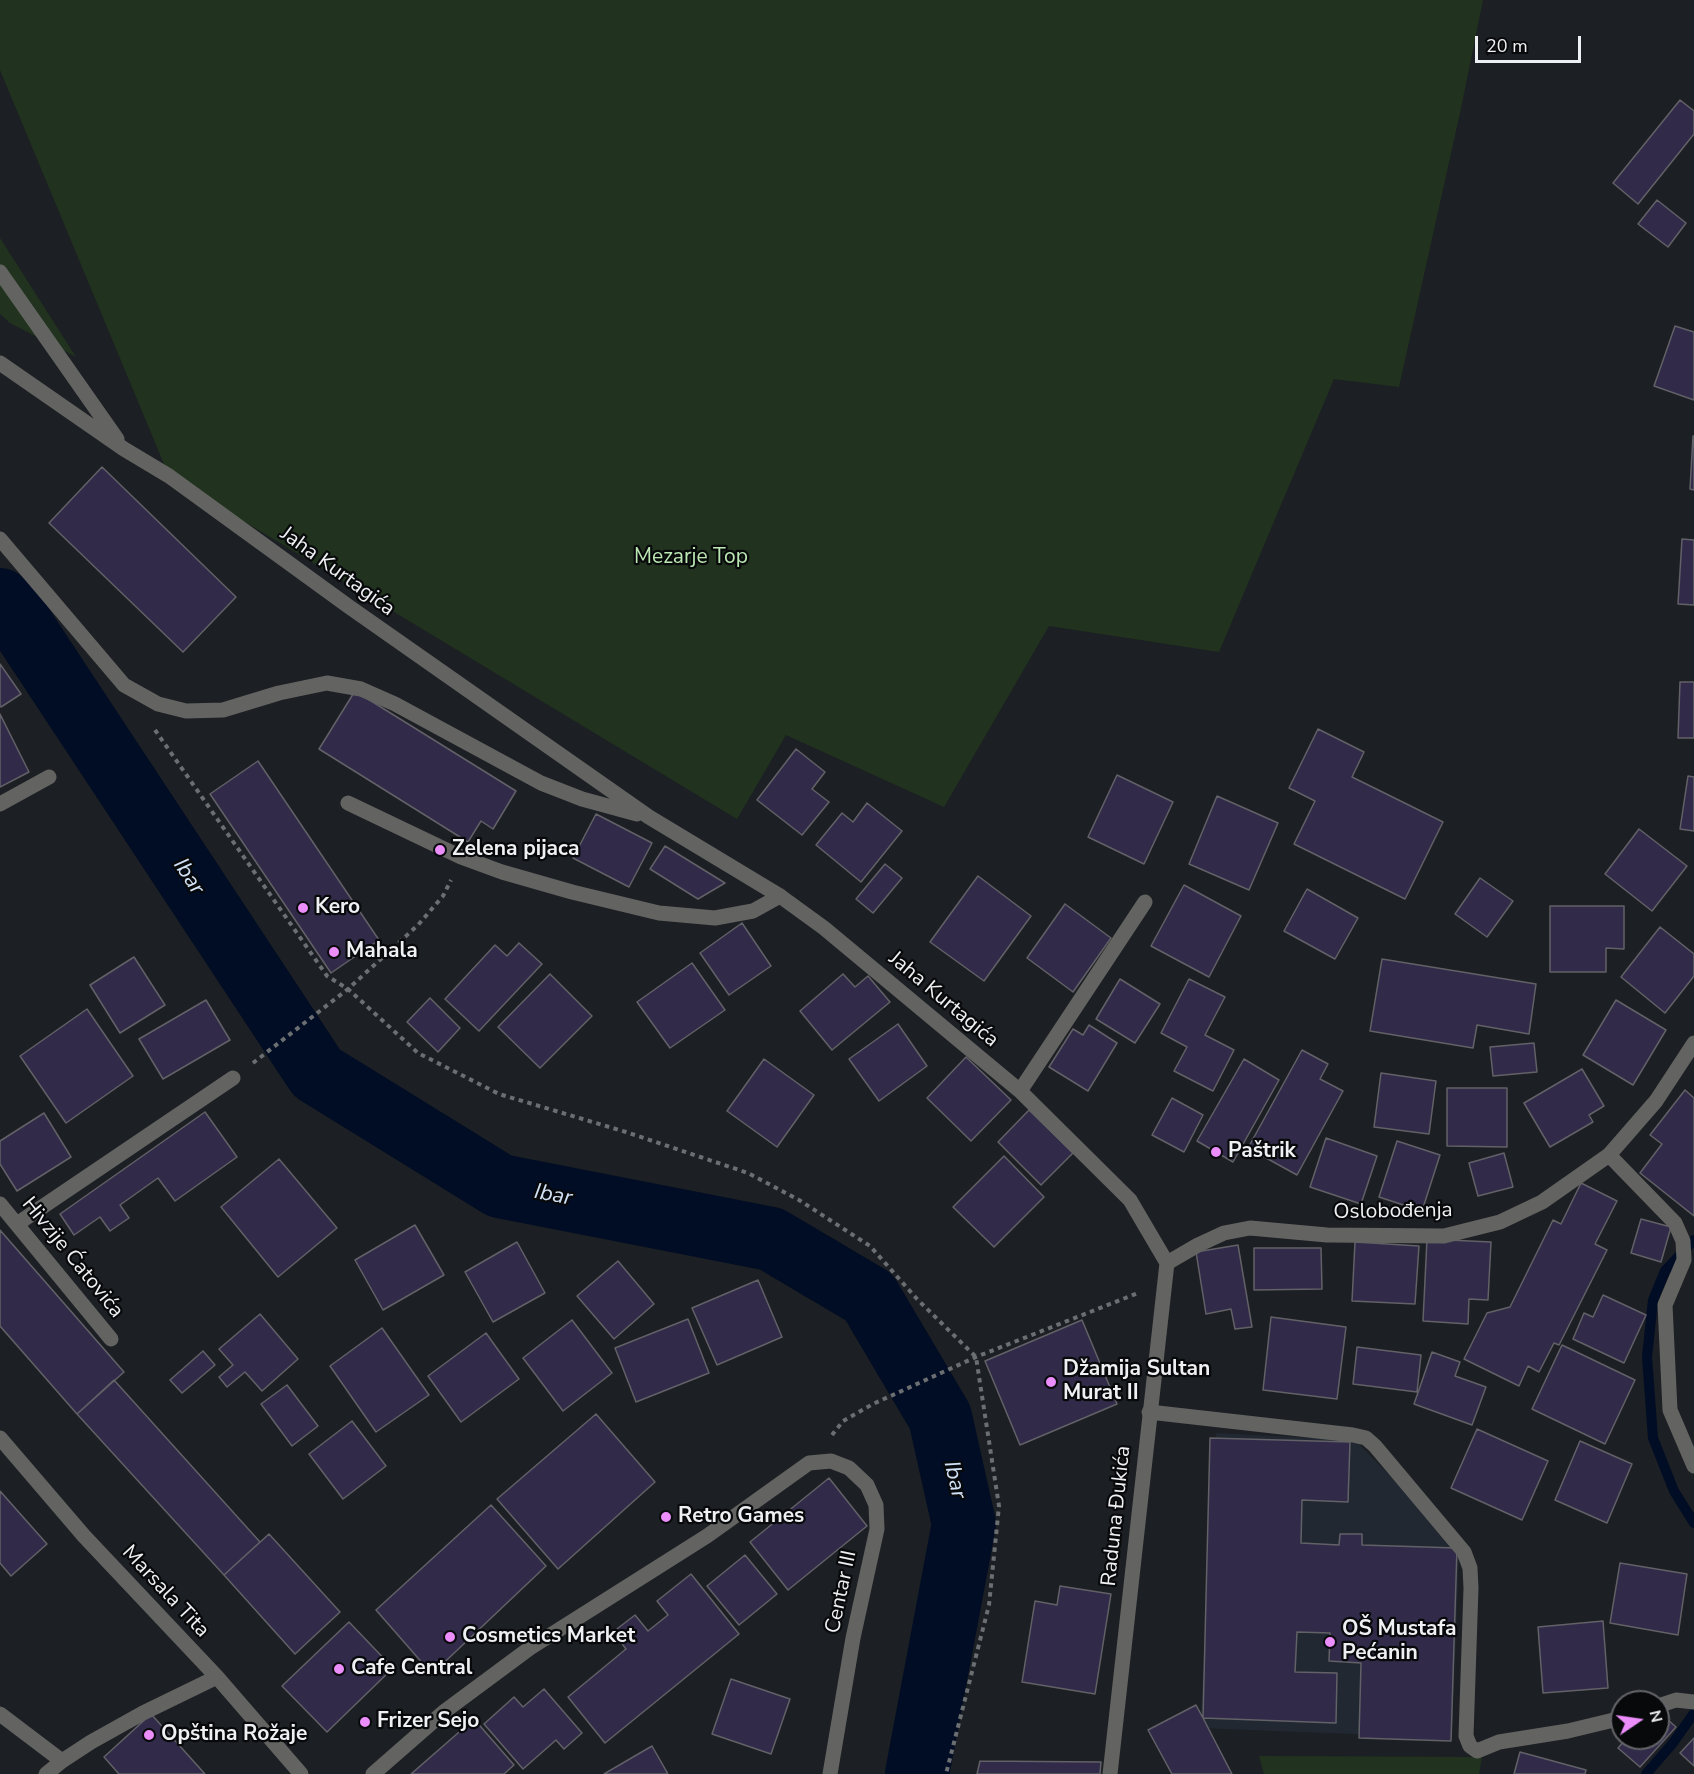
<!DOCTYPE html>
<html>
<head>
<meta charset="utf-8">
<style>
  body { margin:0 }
  #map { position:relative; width:1694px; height:1774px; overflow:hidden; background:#1c1f23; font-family:"Nunito Sans",sans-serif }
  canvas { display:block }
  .north { position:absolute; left:1610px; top:1690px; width:60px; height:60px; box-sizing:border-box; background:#08090b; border:2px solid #646568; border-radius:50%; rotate:77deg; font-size:16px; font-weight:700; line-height:24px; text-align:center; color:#eef0f3 }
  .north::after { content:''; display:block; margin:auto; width:21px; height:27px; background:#eb8dfb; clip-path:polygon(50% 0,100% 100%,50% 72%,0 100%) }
  .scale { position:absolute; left:1475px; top:36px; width:106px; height:27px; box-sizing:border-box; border:3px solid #eef0f3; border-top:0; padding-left:8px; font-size:18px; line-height:21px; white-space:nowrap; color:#eef0f3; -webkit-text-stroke:4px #08090b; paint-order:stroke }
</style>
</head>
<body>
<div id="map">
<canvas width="1694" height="1774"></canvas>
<div class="north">N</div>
<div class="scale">20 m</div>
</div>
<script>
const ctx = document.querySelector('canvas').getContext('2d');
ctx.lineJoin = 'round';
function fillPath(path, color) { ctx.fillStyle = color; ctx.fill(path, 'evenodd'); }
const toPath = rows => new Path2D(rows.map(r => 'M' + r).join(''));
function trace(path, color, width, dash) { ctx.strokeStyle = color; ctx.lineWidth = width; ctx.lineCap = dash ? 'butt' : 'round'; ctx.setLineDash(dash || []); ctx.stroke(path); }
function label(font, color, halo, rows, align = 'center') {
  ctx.font = font + ' "Nunito Sans",sans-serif'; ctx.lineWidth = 4.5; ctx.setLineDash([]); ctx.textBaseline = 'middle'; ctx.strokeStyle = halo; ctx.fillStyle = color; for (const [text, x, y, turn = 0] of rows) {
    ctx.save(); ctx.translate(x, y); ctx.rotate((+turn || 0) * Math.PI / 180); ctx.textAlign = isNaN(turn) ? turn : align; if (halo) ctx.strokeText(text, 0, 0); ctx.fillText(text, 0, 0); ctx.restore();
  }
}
const built = toPath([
  [1216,1433,1355,1440,1410,1496,1459,1556,1452,1738,1200,1728]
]);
const green = toPath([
  [0,0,1483,0,1460,113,1399,387,1334,379,1219,652,1049,626,944,807,786,735,737,819,169,476,0,70],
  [0,238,76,357,10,323,0,314],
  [1259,1756,1482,1757,1479,1774,1264,1774]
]);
const stream = toPath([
  [1694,1240,1665,1271,1653,1300,1647,1357,1653,1438,1674,1491,1694,1523],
  [1646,1774,1673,1743,1694,1713]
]);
const river = toPath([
  [0,600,18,620,317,1073,500,1186,771,1239,869,1297,940,1417,964,1524,917,1774]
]);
const building = toPath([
  [1680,100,1694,111,1694,134,1638,204,1613,183,1680,100],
  [1657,200,1686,223,1668,247,1638,224,1657,200],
  [1675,326,1694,332,1694,400,1654,386,1675,326],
  [1693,436,1694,436,1694,490,1690,489,1693,436],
  [102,467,236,597,183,652,49,523,102,467],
  [1682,539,1694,540,1694,605,1678,604,1682,539],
  [0,664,21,694,1,707,0,706,0,664],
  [1680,682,1694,682,1694,738,1678,738,1680,682],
  [355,691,516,791,493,829,481,821,468,842,319,749,355,691],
  [0,714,29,772,0,787,0,714],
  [1318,729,1364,752,1352,777,1443,822,1405,899,1294,844,1315,801,1289,788,1318,729],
  [796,749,825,772,812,789,829,802,802,835,757,800,796,749],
  [258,761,379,940,331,973,210,794,258,761],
  [1117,775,1173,802,1144,864,1088,837,1117,775],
  [1688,776,1694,777,1694,831,1680,829,1688,776],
  [1217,796,1278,823,1249,890,1189,864,1217,796],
  [867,803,902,831,861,882,816,845,842,813,853,822,867,803],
  [596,814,652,843,629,887,573,858,596,814],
  [1639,829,1687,866,1652,911,1605,874,1639,829],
  [665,846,725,883,698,899,650,869,665,846],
  [885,864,902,878,873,913,856,899,885,864],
  [978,876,1031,916,984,981,930,942,978,876],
  [1480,878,1513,901,1487,937,1455,914,1480,878],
  [1184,885,1241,916,1209,977,1151,946,1184,885],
  [1307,889,1358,918,1335,959,1284,931,1307,889],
  [1065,904,1111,938,1073,992,1027,958,1065,904],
  [1550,906,1624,906,1624,949,1606,948,1606,972,1550,972,1550,906],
  [742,923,771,966,729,995,700,953,742,923],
  [1660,927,1694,954,1694,976,1665,1013,1621,977,1660,927],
  [519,943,542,964,479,1031,445,999,495,945,507,956,519,943],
  [134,957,165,1005,120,1033,90,985,134,957],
  [1382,959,1536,984,1529,1034,1477,1025,1473,1048,1370,1031,1382,959],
  [692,963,725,1010,670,1048,637,1002,692,963],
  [550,974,592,1016,540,1068,498,1027,550,974],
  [843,974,855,987,868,976,890,1002,832,1050,800,1011,843,974],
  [1120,979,1160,1004,1135,1043,1096,1019,1120,979],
  [1189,979,1225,997,1205,1035,1234,1050,1213,1091,1174,1071,1187,1047,1161,1033,1189,979],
  [430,998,460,1028,438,1052,407,1022,430,998],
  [206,1000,230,1040,163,1079,139,1039,206,1000],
  [1616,1000,1666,1030,1633,1085,1583,1055,1616,1000],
  [87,1009,133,1076,66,1123,20,1056,87,1009],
  [898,1024,927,1066,879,1101,849,1059,898,1024],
  [1089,1025,1117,1043,1088,1091,1049,1067,1073,1029,1083,1035,1089,1025],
  [1534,1043,1537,1072,1493,1076,1490,1047,1534,1043],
  [1302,1050,1328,1064,1320,1079,1343,1091,1297,1175,1248,1148,1302,1050],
  [966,1057,1011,1100,971,1141,927,1098,966,1057],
  [764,1059,814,1095,777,1147,727,1111,764,1059],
  [1244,1059,1279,1080,1233,1162,1197,1141,1244,1059],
  [1582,1069,1604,1106,1589,1115,1593,1122,1550,1147,1524,1103,1582,1069],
  [1381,1073,1436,1081,1429,1134,1374,1127,1381,1073],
  [1447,1088,1507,1088,1507,1147,1447,1146,1447,1088],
  [1685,1090,1694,1098,1694,1216,1640,1173,1662,1144,1650,1135,1685,1090],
  [1172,1098,1203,1115,1184,1152,1152,1135,1172,1098],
  [1029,1110,1073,1153,1041,1185,998,1142,1029,1110],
  [205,1112,237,1157,175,1201,158,1178,120,1205,129,1218,110,1231,100,1217,74,1235,60,1214,205,1112],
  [44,1113,71,1157,17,1191,0,1164,0,1141,44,1113],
  [1326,1138,1377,1156,1361,1204,1310,1187,1326,1138],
  [1397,1141,1440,1155,1422,1211,1379,1197,1397,1141],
  [1504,1153,1513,1187,1478,1196,1469,1163,1504,1153],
  [1004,1156,1044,1197,994,1247,953,1207,1004,1156],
  [279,1159,337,1228,278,1277,221,1207,279,1159],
  [1581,1183,1617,1201,1595,1244,1607,1250,1559,1345,1554,1343,1539,1372,1528,1366,1519,1386,1464,1359,1487,1313,1510,1307,1553,1220,1561,1224,1581,1183],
  [1641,1219,1671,1227,1661,1262,1631,1253,1641,1219],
  [415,1225,444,1275,383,1310,355,1260,415,1225],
  [0,1230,124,1372,77,1414,0,1326,0,1230],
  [1427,1239,1491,1242,1488,1300,1469,1299,1468,1324,1423,1321,1427,1239],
  [517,1242,545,1293,493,1322,465,1272,517,1242],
  [1355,1242,1419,1246,1415,1304,1352,1301,1355,1242],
  [1238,1245,1252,1327,1235,1329,1231,1309,1206,1314,1196,1252,1238,1245],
  [1254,1248,1321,1248,1322,1289,1254,1290,1254,1248],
  [618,1261,654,1304,614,1339,577,1296,618,1261],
  [758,1280,782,1337,717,1365,692,1308,758,1280],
  [1603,1295,1646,1315,1624,1363,1573,1339,1584,1313,1593,1317,1603,1295],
  [260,1314,298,1359,262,1391,245,1372,227,1387,219,1377,233,1365,219,1349,260,1314],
  [1271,1317,1346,1327,1337,1399,1263,1390,1271,1317],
  [688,1319,709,1373,636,1402,615,1348,688,1319],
  [572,1320,612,1373,563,1411,523,1358,572,1320],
  [1082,1320,1117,1404,1020,1445,985,1361,1082,1320],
  [382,1328,429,1395,376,1432,330,1366,382,1328],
  [486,1333,519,1379,461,1422,428,1376,486,1333],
  [1562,1345,1635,1380,1605,1444,1532,1409,1562,1345],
  [1357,1347,1421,1355,1417,1392,1353,1384,1357,1347],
  [203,1351,215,1365,182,1393,170,1380,203,1351],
  [1432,1352,1460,1362,1455,1376,1486,1387,1472,1425,1414,1404,1432,1352],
  [114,1380,260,1542,224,1575,77,1414,114,1380],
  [287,1385,318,1426,292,1446,261,1404,287,1385],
  [596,1414,655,1482,558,1569,497,1499,596,1414],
  [352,1421,386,1466,343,1499,309,1454,352,1421],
  [1477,1429,1548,1461,1522,1520,1451,1488,1477,1429],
  [1210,1438,1350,1442,1348,1502,1302,1500,1301,1543,1339,1545,1340,1534,1362,1534,1362,1545,1457,1548,1451,1741,1359,1738,1361,1663,1329,1661,1330,1633,1297,1632,1295,1672,1337,1673,1336,1723,1203,1718,1210,1438],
  [1580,1441,1632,1464,1607,1523,1555,1500,1580,1441],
  [829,1478,867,1526,788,1590,750,1542,829,1478],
  [0,1491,47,1544,11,1576,0,1563,0,1491],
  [491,1505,546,1566,432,1674,376,1610,491,1505],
  [269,1534,340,1612,295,1654,224,1575,269,1534],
  [745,1555,777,1594,739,1625,707,1586,745,1555],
  [1620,1563,1687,1574,1678,1635,1610,1623,1620,1563],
  [691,1574,739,1634,605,1743,568,1697,626,1649,613,1632,635,1615,648,1631,668,1615,657,1601,691,1574],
  [1060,1586,1111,1594,1095,1694,1022,1682,1035,1601,1057,1605,1060,1586],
  [1603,1621,1608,1688,1543,1693,1538,1627,1603,1621],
  [349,1622,393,1668,327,1732,282,1686,349,1622],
  [731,1679,790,1699,771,1754,712,1734,731,1679],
  [544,1689,582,1733,564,1749,556,1740,523,1769,484,1724,514,1697,523,1707,544,1689],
  [1196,1705,1203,1718,1232,1774,1172,1774,1148,1730,1196,1705],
  [1658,1711,1676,1727,1640,1767,1618,1748,1627,1738,1658,1738,1658,1711],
  [151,1714,205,1774,119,1774,104,1757,151,1714],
  [474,1719,514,1765,504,1774,411,1774,474,1719],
  [1694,1738,1694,1766,1680,1753,1694,1738],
  [652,1746,668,1774,604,1774,652,1746],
  [1520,1752,1586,1770,1585,1774,1514,1774,1520,1752],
  [980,1761,1101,1762,1100,1774,977,1774,980,1761]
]);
const path = toPath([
  [155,730,327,976,348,989,418,1053,499,1094,626,1132,748,1173,799,1200,870,1246,917,1299,976,1357,999,1506,989,1605,946,1774],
  [253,1063,348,989,418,925,443,896,451,880],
  [832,1435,843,1421,873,1404,976,1357,1138,1293]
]);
const service = toPath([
  [348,803,461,857,502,872,572,892,659,913,715,918,753,911,780,896],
  [1149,1412,1353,1435,1366,1438,1375,1446,1464,1552,1470,1568,1471,1588,1466,1736,1470,1746,1477,1751,1499,1742,1568,1731,1622,1718],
  [1658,1706,1676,1700,1694,1702],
  [0,1714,62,1761],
  [46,1774,62,1761,91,1742,143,1713,217,1677]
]);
const minor = toPath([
  [0,272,117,439],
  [0,363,124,449,169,476,348,606,649,817,780,896,824,928,1020,1091,1130,1200,1167,1263],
  [0,539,124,685,158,704,186,711,223,710,279,693,327,683,361,689,395,704,541,783,582,799,637,814],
  [0,804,49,777],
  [1020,1091,1145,902],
  [1609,1155,1675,1223,1683,1241,1684,1260,1665,1305,1670,1410,1694,1466],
  [0,1204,111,1339],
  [17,1224,233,1078],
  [1167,1263,1198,1245,1224,1233,1250,1228,1327,1235,1444,1236,1500,1222,1542,1202,1609,1155,1656,1101,1694,1043],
  [373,1774,445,1711,530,1648,707,1536,809,1463,831,1461,849,1468,867,1485,876,1505,877,1529,853,1638,830,1774],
  [1110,1774,1167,1263]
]);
const tertiary = toPath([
  [0,1438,84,1536,217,1677,301,1774]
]);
const markers = [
  [440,850,6,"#eb8dfb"],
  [303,908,6,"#eb8dfb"],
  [334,952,6,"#eb8dfb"],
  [1216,1152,6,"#eb8dfb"],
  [1051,1382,6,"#eb8dfb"],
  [666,1517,6,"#eb8dfb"],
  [450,1637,6,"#eb8dfb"],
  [1330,1642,6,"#eb8dfb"],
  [339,1669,6,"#eb8dfb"],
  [365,1722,6,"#eb8dfb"],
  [149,1735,6,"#eb8dfb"]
];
const parkNames = [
  ["Mezarje Top",691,558]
];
const streetNames = [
  ["Jaha Kurtagića",337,572,36],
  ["Jaha Kurtagića",943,1000,40],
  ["Oslobođenja",1393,1212,-1],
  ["Hivzije Ćatovića",72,1258,51],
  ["Raduna Ðukića",1117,1516,-84],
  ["Marsala Tita",165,1592,47],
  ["Centar III",842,1592,-78]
];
const poiNames = [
  ["Zelena pijaca",452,850],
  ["Kero",315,908],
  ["Mahala",346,952],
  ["Paštrik",1228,1152],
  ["Džamija Sultan",1063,1370],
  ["Murat II",1063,1394],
  ["Retro Games",678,1517],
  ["OŠ Mustafa",1342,1630],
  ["Pećanin",1342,1654],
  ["Cosmetics Market",462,1637],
  ["Cafe Central",351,1669],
  ["Frizer Sejo",377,1722],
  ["Opština Rožaje",161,1735]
];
const waterNames = [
  ["Ibar",188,877,57],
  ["Ibar",553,1196,11],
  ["Ibar",954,1480,77]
];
fillPath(built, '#212831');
fillPath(green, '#21331e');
trace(stream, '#000d24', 10);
trace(river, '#000d24', 64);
fillPath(building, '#312b49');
trace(building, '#626167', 1.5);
trace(path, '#6c6f72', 4, [4.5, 4.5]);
trace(service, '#636461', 15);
trace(minor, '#636461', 15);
trace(tertiary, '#636461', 15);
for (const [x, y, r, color] of markers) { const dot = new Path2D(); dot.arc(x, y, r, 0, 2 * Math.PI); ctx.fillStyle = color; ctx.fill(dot); trace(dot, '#08090b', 2); }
label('21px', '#bbe7b3', '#08090b', parkNames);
label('21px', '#eef0f3', '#08090b', streetNames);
label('bold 21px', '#eef0f3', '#08090b', poiNames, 'left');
label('italic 22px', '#d1e1f6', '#08090b', waterNames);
</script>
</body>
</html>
